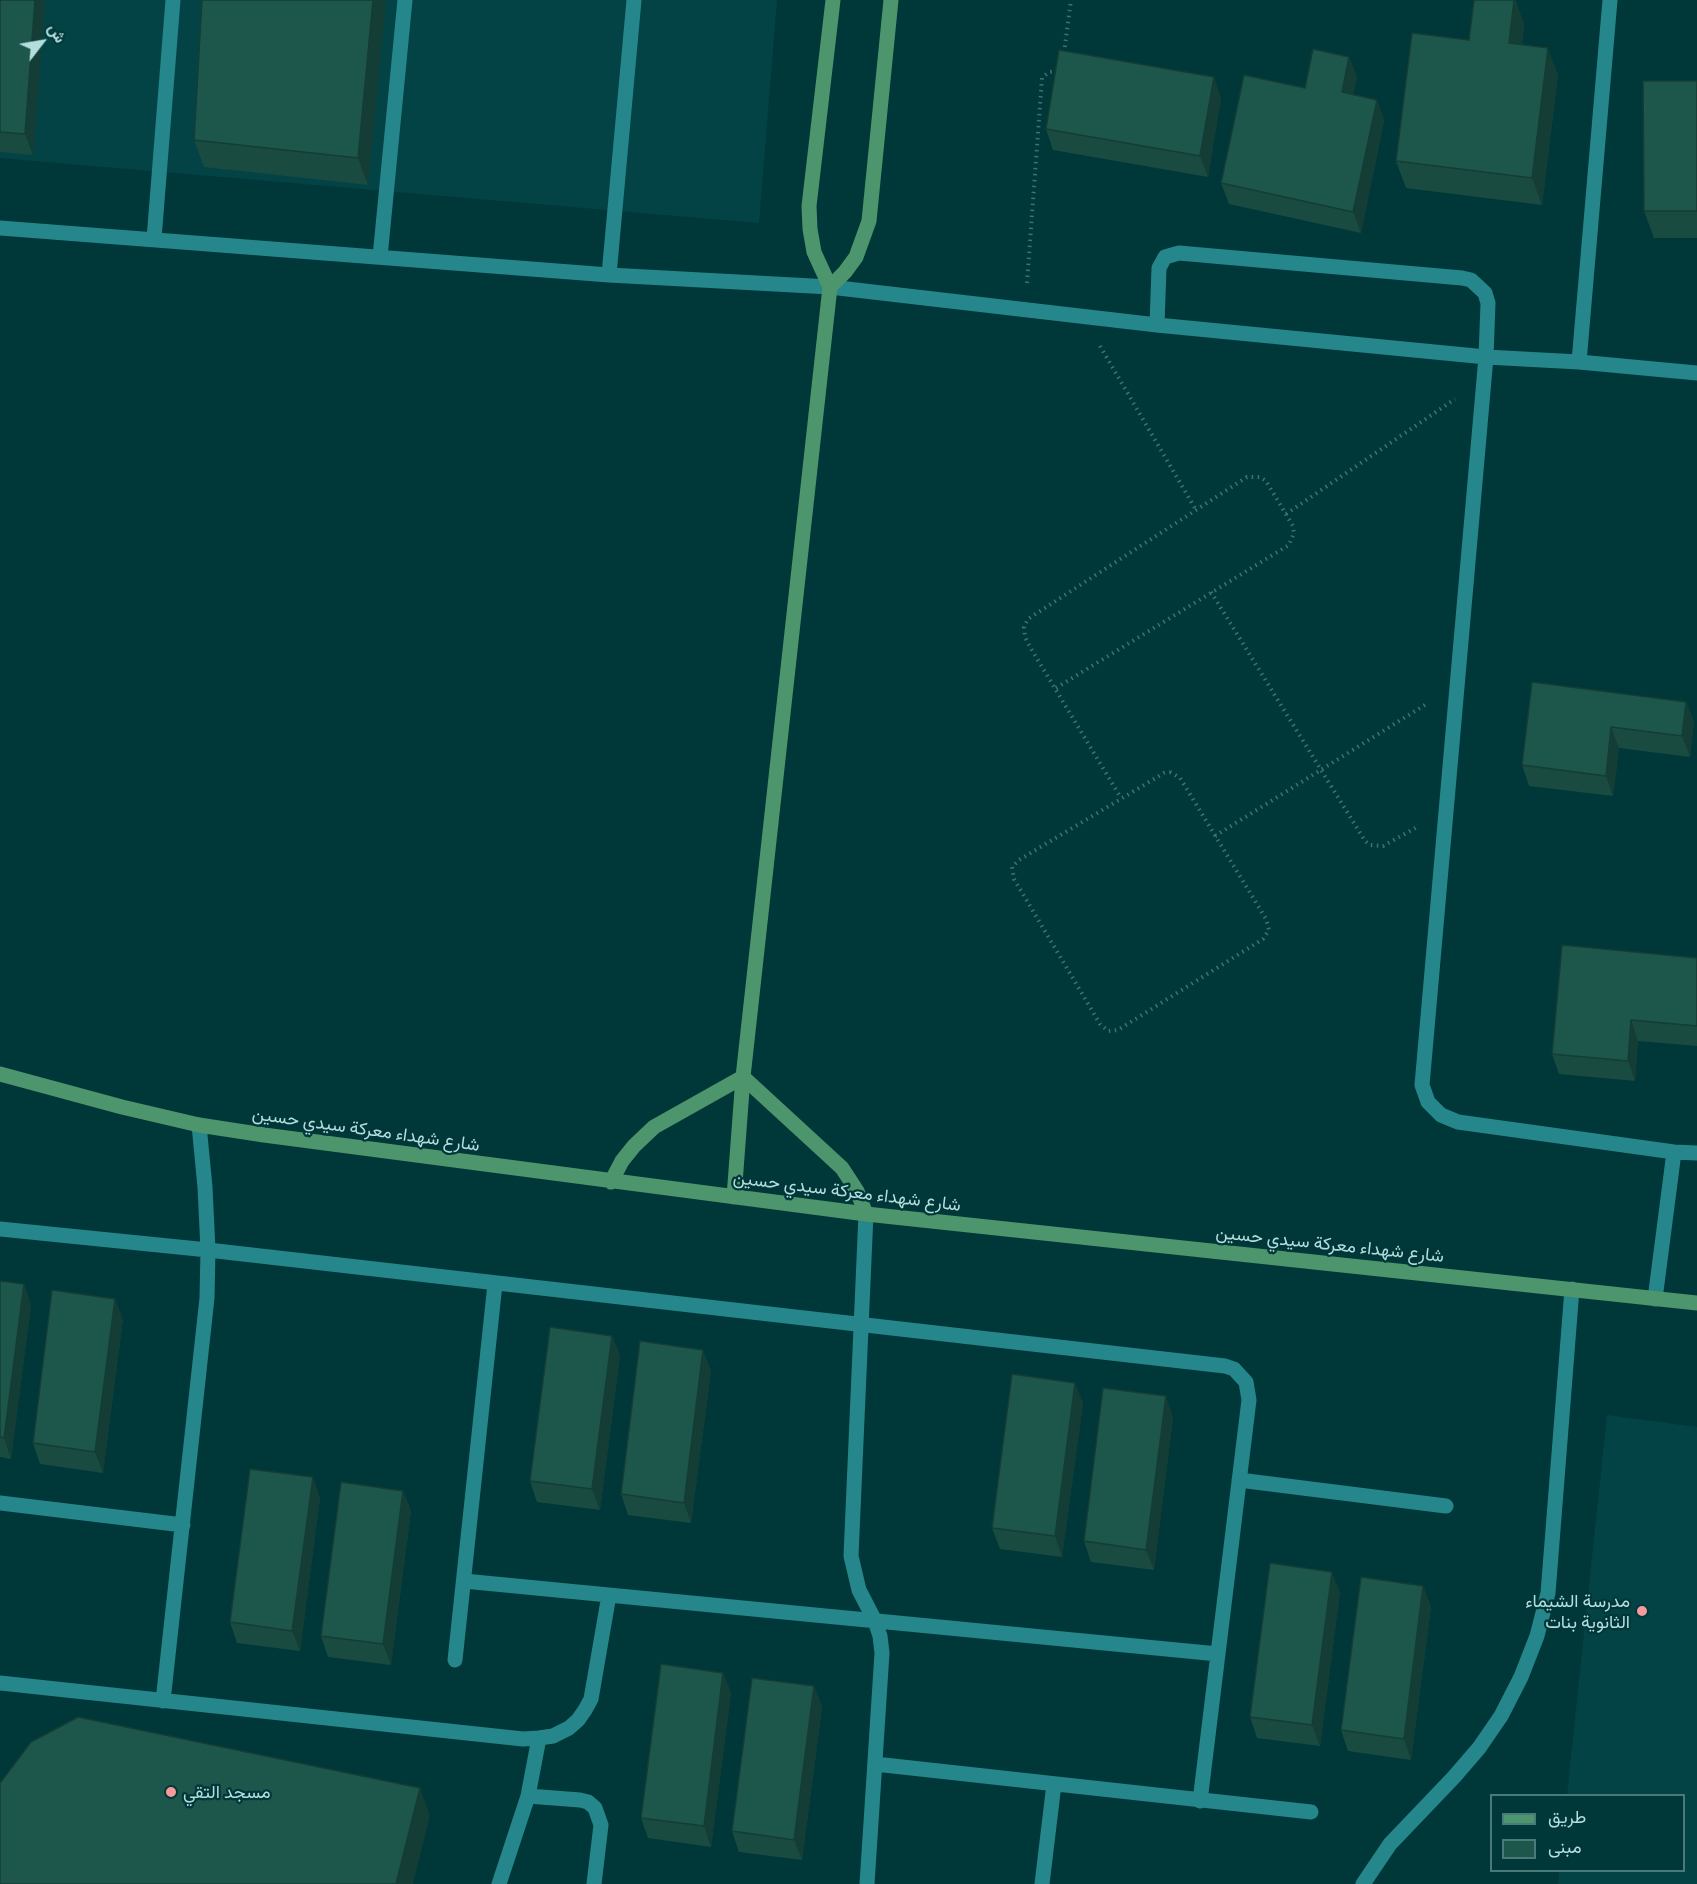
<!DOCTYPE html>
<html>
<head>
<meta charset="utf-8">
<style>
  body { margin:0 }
  #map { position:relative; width:1697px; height:1884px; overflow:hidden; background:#003739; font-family:"Exo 2",Vazirmatn,sans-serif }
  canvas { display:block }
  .legend { position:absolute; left:1490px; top:1794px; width:195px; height:78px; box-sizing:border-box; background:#003739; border:2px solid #48797b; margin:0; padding:8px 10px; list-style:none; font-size:18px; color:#b4ddde }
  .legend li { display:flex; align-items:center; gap:12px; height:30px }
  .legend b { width:30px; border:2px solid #48797b }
  .north { position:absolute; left:12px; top:12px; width:60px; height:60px; -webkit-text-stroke:4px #003739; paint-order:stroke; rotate:59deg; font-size:16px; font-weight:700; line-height:24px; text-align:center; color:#b4ddde }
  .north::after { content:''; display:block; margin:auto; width:21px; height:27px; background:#b4ddde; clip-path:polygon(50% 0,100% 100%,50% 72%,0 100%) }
</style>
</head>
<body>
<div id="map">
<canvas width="1697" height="1884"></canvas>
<ul class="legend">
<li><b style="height:8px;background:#4d956c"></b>طريق</li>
<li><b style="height:16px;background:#1d574c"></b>مبنى</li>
</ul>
<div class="north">ش</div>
</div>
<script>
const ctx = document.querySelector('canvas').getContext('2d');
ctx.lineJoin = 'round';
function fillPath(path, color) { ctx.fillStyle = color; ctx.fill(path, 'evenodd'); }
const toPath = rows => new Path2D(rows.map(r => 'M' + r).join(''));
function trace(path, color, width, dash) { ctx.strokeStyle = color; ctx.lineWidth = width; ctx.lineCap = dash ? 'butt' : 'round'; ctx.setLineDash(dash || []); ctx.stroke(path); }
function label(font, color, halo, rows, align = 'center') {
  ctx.font = font + ' "Exo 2",Vazirmatn,sans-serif'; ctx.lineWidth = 4.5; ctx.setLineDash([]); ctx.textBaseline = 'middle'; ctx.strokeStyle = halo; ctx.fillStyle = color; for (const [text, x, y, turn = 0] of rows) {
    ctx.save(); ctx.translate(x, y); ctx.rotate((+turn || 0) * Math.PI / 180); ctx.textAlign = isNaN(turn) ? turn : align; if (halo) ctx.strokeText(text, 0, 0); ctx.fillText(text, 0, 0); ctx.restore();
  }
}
const built = toPath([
  [0,0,777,0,759,223,0,158],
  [1607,1415,1697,1427,1697,1884,1558,1884,1559,1871,1684,1870,1684,1796,1567,1795]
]);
const path = toPath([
  [1064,53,1071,0],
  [1027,283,1042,78,1049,72,1058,71],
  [1100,346,1196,510],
  [1286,514,1455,399],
  [1211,592,1365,841,1370,845,1383,846,1419,826],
  [1056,688,1289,545,1294,533,1293,526,1266,481,1260,477,1247,477,1034,615,1028,619,1024,627,1025,637,1030,647,1121,798],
  [1170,772,1180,778,1266,919,1269,930,1263,939,1118,1030,1108,1031,1100,1024,1014,879,1012,867,1019,860,1164,773,1170,772],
  [1215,836,1428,703]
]);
const minor = toPath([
  [0,228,609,275,830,287,1157,325,1486,357,1579,362,1697,373],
  [154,239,173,0],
  [380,257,405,0],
  [609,275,634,0],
  [1157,325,1159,268,1165,257,1179,253,1462,278,1471,280,1485,293,1488,303,1486,357,1422,1085,1428,1102,1441,1115,1458,1122,1674,1152,1697,1153],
  [1579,362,1610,0],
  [866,1214,851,1556,859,1590,875,1621,880,1636,882,1653,867,1884],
  [0,1229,208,1250,1225,1366,1234,1369,1246,1382,1249,1400,1200,1801],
  [1655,1299,1674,1152],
  [1239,1480,1446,1506],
  [0,1503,183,1525],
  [464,1581,1218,1654],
  [455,1660,495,1284],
  [0,1683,523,1739,539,1738,553,1736,569,1728,578,1720,585,1710,591,1699,609,1595],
  [163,1701,207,1298,208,1250,205,1187,199,1125],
  [875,1764,1311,1812],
  [528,1796,539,1738],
  [499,1884,528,1796,580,1800,588,1802,595,1808,601,1825,594,1884],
  [1042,1884,1054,1784],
  [1363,1884,1390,1844,1454,1777,1479,1748,1501,1716,1521,1677,1537,1636,1548,1593,1572,1289]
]);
const major = toPath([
  [830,287,845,272,856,257,869,221,891,0],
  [0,1074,122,1107,199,1125,264,1135,866,1214,1697,1303],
  [611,1182,622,1161,634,1146,654,1127,743,1077,842,1168,857,1191,866,1214],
  [734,1197,743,1077,830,287,814,252,810,229,809,206,833,0]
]);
const wall = toPath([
  [0,0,45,0,33,155,0,152],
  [202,0,386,0,368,185,204,167,194,140],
  [1524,24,1522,45,1558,75,1542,205,1406,188,1396,161,1469,40],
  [1349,57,1357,77,1353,95,1377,100,1384,121,1361,233,1229,204,1221,183],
  [1697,81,1697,238,1654,238,1644,211],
  [1221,98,1208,177,1053,150,1046,129],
  [1532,682,1686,702,1694,722,1690,757,1619,748,1613,796,1529,786,1522,765],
  [1697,958,1697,1046,1638,1041,1635,1081,1559,1074,1552,1054],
  [0,1281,24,1284,31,1305,11,1459,0,1457],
  [123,1319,103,1473,40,1464,33,1443],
  [612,1336,620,1356,600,1510,537,1502,530,1481],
  [703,1350,711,1371,691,1523,628,1515,621,1494],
  [1083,1403,1062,1557,1000,1549,992,1528],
  [1173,1417,1154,1570,1091,1562,1084,1541],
  [403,1491,411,1511,391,1665,328,1657,321,1636],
  [320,1498,300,1651,237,1643,230,1622],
  [1423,1586,1431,1607,1411,1760,1348,1751,1341,1730],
  [1340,1592,1320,1746,1257,1738,1250,1717],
  [723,1673,731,1693,711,1847,648,1838,641,1818],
  [814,1686,822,1707,802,1860,739,1852,732,1831]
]);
const shadedWall = toPath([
  [35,0,45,0,33,155,25,134],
  [373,0,386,0,368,185,358,158],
  [1514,0,1516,0,1524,24,1519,70,1509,43],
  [1548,48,1558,75,1542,205,1532,178],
  [1349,57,1357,77,1349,113,1342,92],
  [1214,77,1221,98,1208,177,1200,156],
  [1377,100,1384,121,1361,233,1353,212],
  [1686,702,1694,722,1690,757,1682,736],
  [1611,727,1619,748,1613,796,1606,776],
  [1631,1020,1638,1041,1635,1081,1628,1061],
  [24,1284,31,1305,11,1459,4,1438],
  [115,1299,123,1319,103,1473,95,1452],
  [612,1336,620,1356,600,1510,592,1489],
  [703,1350,711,1371,691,1523,684,1503],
  [1075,1383,1083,1403,1062,1557,1055,1536],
  [1166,1396,1173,1417,1154,1570,1146,1550],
  [313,1477,320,1498,300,1651,292,1631],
  [403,1491,411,1511,391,1665,383,1644],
  [1332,1572,1340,1592,1320,1746,1312,1725],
  [1423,1586,1431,1607,1411,1760,1404,1739],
  [723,1673,731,1693,711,1847,704,1826],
  [814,1686,822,1707,802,1860,794,1840],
  [420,1788,430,1815,413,1884,396,1884]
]);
const building = toPath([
  [0,0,35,0,25,134,0,132,0,0],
  [202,0,373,0,358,158,194,140,202,0],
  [1474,0,1514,0,1509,43,1548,48,1532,178,1396,161,1412,33,1469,40,1474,0],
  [1313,49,1349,57,1342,92,1377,100,1353,212,1221,183,1244,75,1305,88,1313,49],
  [1059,50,1214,77,1200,156,1046,129,1059,50],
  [1643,81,1697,81,1697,211,1644,211,1643,81],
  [1532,682,1686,702,1682,736,1611,727,1606,776,1522,765,1532,682],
  [1562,945,1697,958,1697,1026,1631,1020,1628,1061,1552,1054,1562,945],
  [0,1281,24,1284,4,1438,0,1437,0,1281],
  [52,1290,115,1299,95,1452,33,1443,52,1290],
  [550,1327,612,1336,592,1489,530,1481,550,1327],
  [640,1341,703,1350,684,1503,621,1494,640,1341],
  [1012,1374,1075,1383,1055,1536,992,1528,1012,1374],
  [1103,1388,1166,1396,1146,1550,1084,1541,1103,1388],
  [250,1469,313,1477,292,1631,230,1622,250,1469],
  [341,1482,403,1491,383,1644,321,1636,341,1482],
  [1270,1563,1332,1572,1312,1725,1250,1717,1270,1563],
  [1361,1577,1423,1586,1404,1739,1341,1730,1361,1577],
  [661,1664,723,1673,704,1826,641,1818,661,1664],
  [752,1678,814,1686,794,1840,732,1831,752,1678],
  [78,1717,420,1788,396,1884,0,1884,0,1783,31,1742,78,1717]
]);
const markers = [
  [1642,1611,6,"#f59b9c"],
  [171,1792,6,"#f59b9c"]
];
const streetNames = [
  ["شارع شهداء معركة سيدي حسين",366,1129,8],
  ["شارع شهداء معركة سيدي حسين",847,1191,7],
  ["شارع شهداء معركة سيدي حسين",1330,1244,6]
];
const poiNames = [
  ["مدرسة الشيماء",1630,1601],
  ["الثانوية بنات",1630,1622],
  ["مسجد التقي",183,1792,"left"]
];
fillPath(built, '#044345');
trace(path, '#407274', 4, [1.5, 4.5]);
trace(minor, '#25878b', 15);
trace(major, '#4d956c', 15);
fillPath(wall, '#194b41');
fillPath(shadedWall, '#143d35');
fillPath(building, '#1d574c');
trace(building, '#143d35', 1.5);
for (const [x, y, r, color] of markers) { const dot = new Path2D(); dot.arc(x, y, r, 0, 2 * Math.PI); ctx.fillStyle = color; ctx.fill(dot); trace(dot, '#003739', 2); }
label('18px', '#b4ddde', '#003739', streetNames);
label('18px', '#b4ddde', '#003739', poiNames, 'right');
</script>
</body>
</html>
